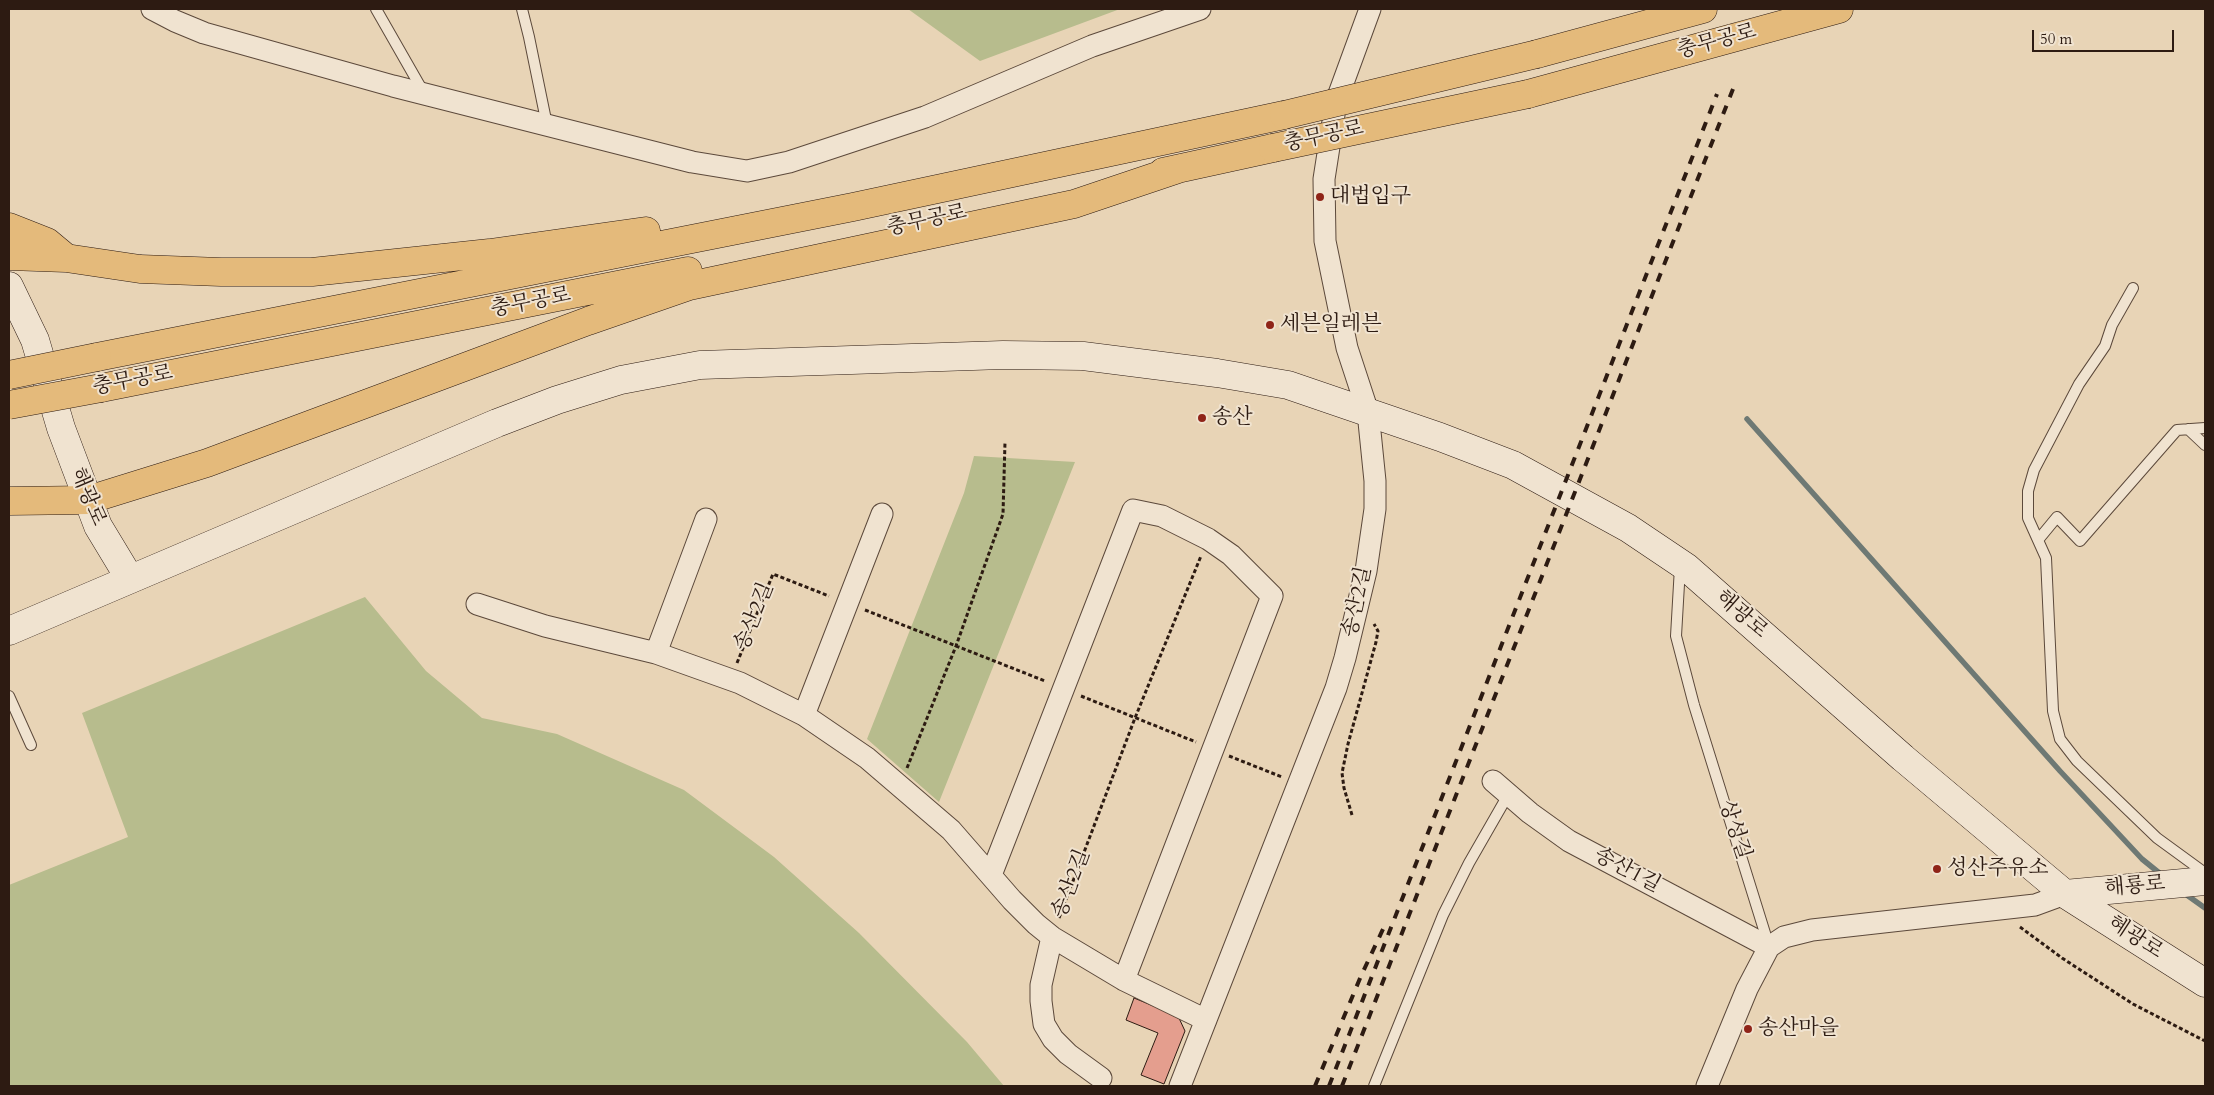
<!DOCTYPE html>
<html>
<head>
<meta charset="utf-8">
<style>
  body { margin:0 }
  #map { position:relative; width:2214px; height:1095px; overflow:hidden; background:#e8d4b6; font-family:Cardo,serif }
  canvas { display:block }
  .frame { position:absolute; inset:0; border:10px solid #2d1b12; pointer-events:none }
  .scale { position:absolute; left:2032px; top:30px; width:142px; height:22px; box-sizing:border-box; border:2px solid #2d1b12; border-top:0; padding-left:6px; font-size:15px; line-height:18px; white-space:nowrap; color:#2d1b12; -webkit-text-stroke:4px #f0e3d0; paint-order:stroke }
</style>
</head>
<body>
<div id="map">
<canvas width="2214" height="1095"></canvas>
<div class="frame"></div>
<div class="scale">50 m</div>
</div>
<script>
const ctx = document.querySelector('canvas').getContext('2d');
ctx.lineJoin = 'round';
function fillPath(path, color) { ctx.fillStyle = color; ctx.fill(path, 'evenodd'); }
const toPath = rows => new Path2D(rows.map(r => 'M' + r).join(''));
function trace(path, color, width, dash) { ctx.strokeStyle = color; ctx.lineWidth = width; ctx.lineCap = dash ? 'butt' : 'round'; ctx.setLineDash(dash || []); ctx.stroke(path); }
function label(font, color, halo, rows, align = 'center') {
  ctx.font = font + ' Cardo,"Noto Serif KR",serif'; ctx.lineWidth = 4; ctx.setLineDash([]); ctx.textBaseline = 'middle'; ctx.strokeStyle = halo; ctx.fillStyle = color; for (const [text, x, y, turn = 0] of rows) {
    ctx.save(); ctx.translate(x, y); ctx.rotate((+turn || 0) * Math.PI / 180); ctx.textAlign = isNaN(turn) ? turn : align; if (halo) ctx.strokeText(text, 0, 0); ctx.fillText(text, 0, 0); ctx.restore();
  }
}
const green = toPath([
  [908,9,1120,9,980,61],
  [974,456,1075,462,939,802,867,739,964,493],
  [365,597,426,671,482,718,557,734,684,790,774,857,859,933,967,1042,1004,1086,9,1086,9,885,128,837,82,713]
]);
const stream = toPath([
  [1747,419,2060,771,2142,859,2163,876],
  [2184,893,2205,908]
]);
const building = toPath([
  [1134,998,1178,1016,1185,1031,1164,1084,1141,1075,1158,1033,1126,1020,1134,998]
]);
const path = toPath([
  [865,610,1045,681],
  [737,663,773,574,829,596],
  [1081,696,1196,742],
  [1229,756,1282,777],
  [907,768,956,646,1003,514,1005,442],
  [1352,815,1344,788,1342,773,1348,744,1376,642,1378,631,1374,624],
  [1059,918,1135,718,1201,556],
  [2020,927,2062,958,2133,1004,2205,1041]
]);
const lane = toPath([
  [376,9,424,93],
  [522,9,529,37,547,125],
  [2133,288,2112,325,2105,346,2079,384,2034,470,2028,491,2028,518,2046,558,2053,711,2060,739,2077,761,2157,838,2205,873],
  [2188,429,2205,445],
  [2038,540,2057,517,2080,541,2177,430,2205,428],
  [1680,567,1676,636,1694,705,1769,946],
  [9,696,31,745],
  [1374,1086,1443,915,1469,863,1508,795]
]);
const street = toPath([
  [152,9,175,21,204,33,393,86,692,162,747,171,789,162,925,117,1092,46,1200,9],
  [477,604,545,626,656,653,740,683,804,715,867,758,951,830,1012,900,1036,924,1052,937,1124,980,1206,1020],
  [656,653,706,519],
  [804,715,882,514],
  [1493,781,1530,813,1569,841,1769,947],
  [991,875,1133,510,1162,516,1208,539,1231,555,1272,596,1124,980],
  [1052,937,1041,985,1041,1001,1044,1024,1053,1039,1068,1054,1101,1078],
  [1180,1086,1336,688,1345,658,1366,571,1375,509,1375,481,1368,412,1347,348,1325,241,1324,179,1336,102,1370,9],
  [1707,1086,1747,989,1769,947,1784,937,1812,930,2035,905,2065,894]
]);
const secondary = toPath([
  [9,286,35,340,61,428,98,526,130,579],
  [9,631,497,423,557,400,621,380,700,365,1003,355,1083,356,1217,373,1288,385,1440,437,1513,465,1628,528,1686,567,1903,758,2065,894,2205,983],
  [2065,894,2205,881]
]);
const highway = toPath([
  [1537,54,1703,9],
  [1528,94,1839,9],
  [1163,172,1273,148],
  [9,227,47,242,65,257],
  [9,256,66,258,140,269,221,272,312,272,490,253,646,231],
  [97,357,853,207,1284,115],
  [101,388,688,271],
  [9,501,88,500,207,463,588,321,689,286,1074,204,1181,168]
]);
const rail = toPath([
  [1315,1086,1361,976,1384,927],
  [1329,1086,1717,94],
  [1342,1086,1733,89]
]);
const highwayBridge = toPath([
  [1284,115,1537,54],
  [1273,148,1528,94],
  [9,375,97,357],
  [9,405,101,388]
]);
const markers = [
  [1320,197,5,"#8f2418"],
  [1270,325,5,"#8f2418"],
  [1202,418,5,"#8f2418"],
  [1937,869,5,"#8f2418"],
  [1748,1029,5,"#8f2418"]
];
const streetNames = [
  ["충무공로",1717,42,-15],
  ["충무공로",1324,137,-12],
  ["충무공로",927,221,-12],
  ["충무공로",531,303,-11],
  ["충무공로",133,381,-11],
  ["해광로",87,497,67],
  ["송산2길",1358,602,-78],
  ["해광로",1741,615,41],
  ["송산2길",755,617,-68],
  ["상성길",1734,830,72],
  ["송산1길",1627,871,28],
  ["송산2길",1072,884,-69],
  ["해룡로",2135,887,-5],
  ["혜광로",2135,938,33]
];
const poiNames = [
  ["대법입구",1330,197],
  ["세븐일레븐",1280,325],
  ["송산",1212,418],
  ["성산주유소",1947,869],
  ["송산마을",1758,1029]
];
fillPath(green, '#b7bc8d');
trace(stream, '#6e7974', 5.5);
fillPath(building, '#e49e8e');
trace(building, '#2d1b12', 1);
trace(lane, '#5c493b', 12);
trace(street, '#5c493b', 23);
trace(secondary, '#2d1b12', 29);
trace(highway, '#2d1b12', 29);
trace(path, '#2d1b12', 3, [4, 2.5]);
trace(lane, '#f0e3d0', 10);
trace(street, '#f0e3d0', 21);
trace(secondary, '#f0e3d0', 28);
trace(highway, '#e4ba7b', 28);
trace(rail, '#2d1b12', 4, [9, 9]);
trace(highwayBridge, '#2d1b12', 29, []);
trace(highwayBridge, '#e4ba7b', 28);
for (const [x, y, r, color] of markers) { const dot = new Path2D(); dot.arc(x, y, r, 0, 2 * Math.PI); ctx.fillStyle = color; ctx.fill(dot); trace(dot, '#f0e3d0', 2); }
label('21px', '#2d1b12', '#f0e3d0', streetNames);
label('21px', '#2d1b12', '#f0e3d0', poiNames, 'left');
</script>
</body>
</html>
